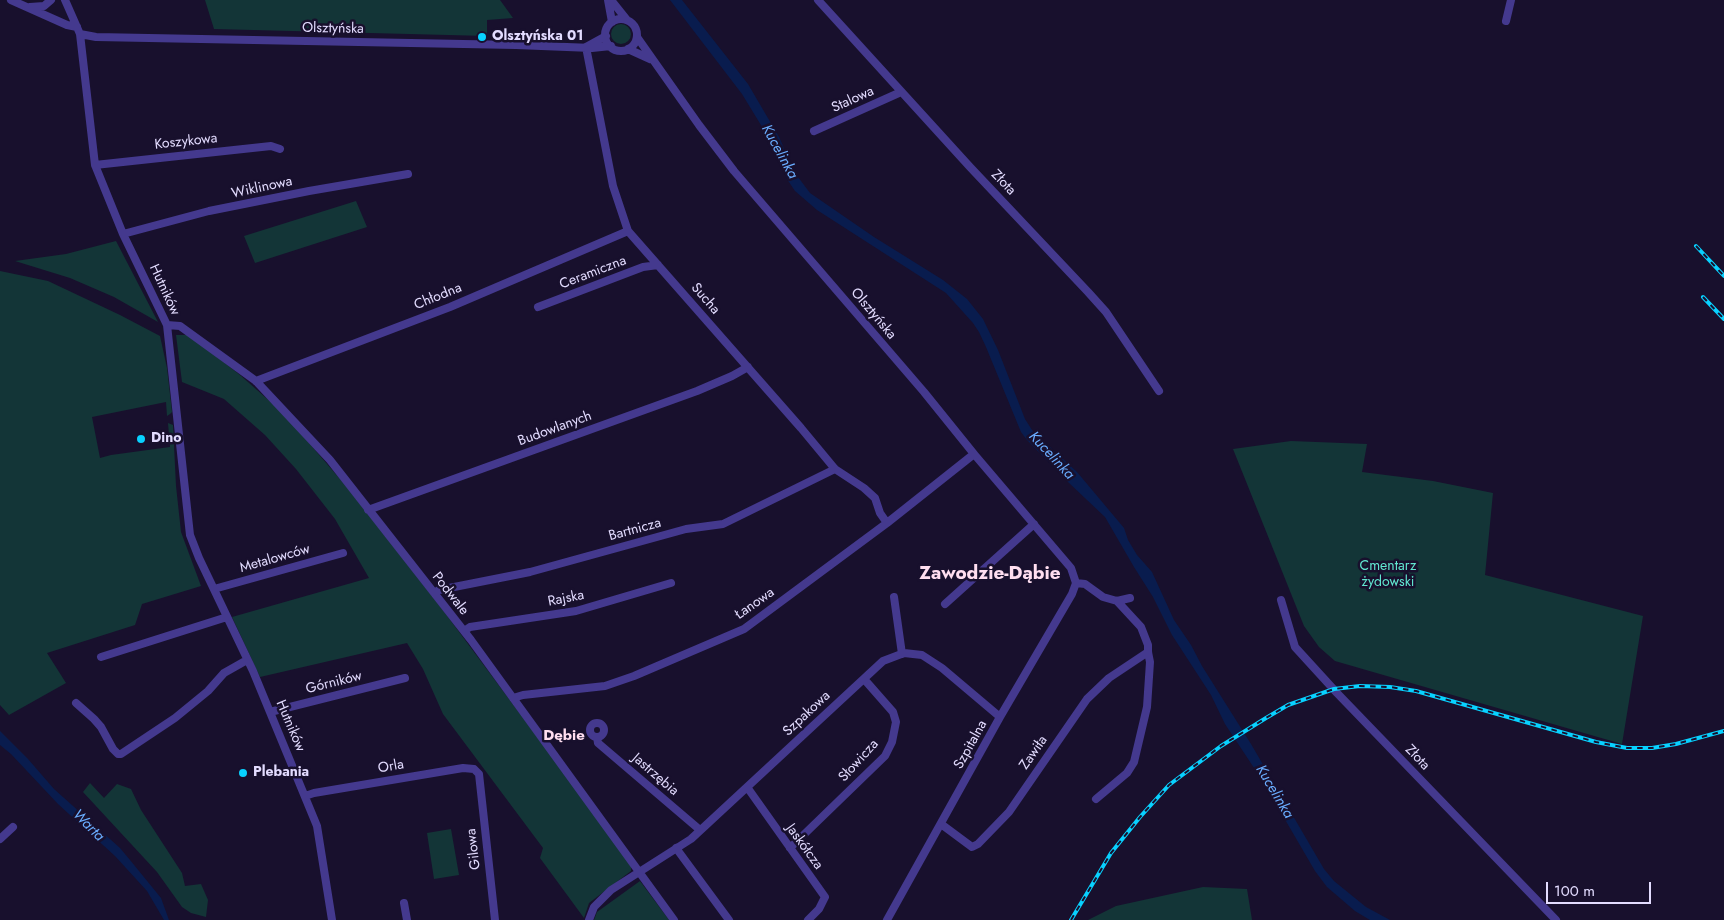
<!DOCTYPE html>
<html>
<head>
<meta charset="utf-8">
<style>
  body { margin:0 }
  #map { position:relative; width:1724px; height:920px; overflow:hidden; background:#18102d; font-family:Jost,sans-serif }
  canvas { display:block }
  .scale { position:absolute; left:1546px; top:882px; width:105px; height:22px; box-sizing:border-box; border:2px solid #e3dcff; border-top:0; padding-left:6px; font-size:15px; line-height:18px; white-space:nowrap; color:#e3dcff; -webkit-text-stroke:4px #18102d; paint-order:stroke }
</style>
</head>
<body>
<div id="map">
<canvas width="1724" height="920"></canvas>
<div class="scale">100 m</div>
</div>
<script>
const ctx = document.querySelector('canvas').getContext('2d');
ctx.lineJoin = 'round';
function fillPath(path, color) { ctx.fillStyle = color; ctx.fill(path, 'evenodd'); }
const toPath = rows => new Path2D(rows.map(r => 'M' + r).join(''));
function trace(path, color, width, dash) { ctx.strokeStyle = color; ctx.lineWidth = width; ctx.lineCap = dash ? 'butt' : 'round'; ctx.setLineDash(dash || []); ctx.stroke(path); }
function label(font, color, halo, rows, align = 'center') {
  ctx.font = font + ' Jost,sans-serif'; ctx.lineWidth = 5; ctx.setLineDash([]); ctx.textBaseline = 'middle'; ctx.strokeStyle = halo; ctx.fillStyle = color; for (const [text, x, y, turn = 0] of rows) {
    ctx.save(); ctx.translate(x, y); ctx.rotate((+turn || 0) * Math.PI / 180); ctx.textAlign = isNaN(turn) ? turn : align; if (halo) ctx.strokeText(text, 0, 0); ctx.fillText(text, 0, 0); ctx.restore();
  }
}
const green = toPath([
  [205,0,500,0,513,18,487,20,487,36,214,29],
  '611 34a10 10 0 1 1 20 0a10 10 0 1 1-20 0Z',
  [356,201,367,227,255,263,244,236],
  [116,241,158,322,114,297,70,278,15,261,66,254],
  [0,271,48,281,120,315,160,336,167,368,172,412,170,414,167,416,166,402,92,417,100,458,111,455,170,447,168,423,173,425,176,486,181,532,201,586,142,604,135,625,47,653,66,683,9,715,0,705],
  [176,335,189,335,240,375,274,405,296,428,346,486,442,609,628,859,631,865,631,871,589,903,584,918,540,858,543,848,443,714,423,669,407,643,260,677,232,617,369,578,335,519,296,469,265,435,224,399,182,382],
  [1291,441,1367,444,1362,472,1433,481,1493,493,1485,575,1643,616,1622,744,1335,661,1319,647,1304,626,1233,449],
  [90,783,104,798,117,784,131,789,141,810,182,873,185,886,201,884,208,900,206,917,191,913,182,907,157,872,83,792],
  [451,829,459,875,434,879,427,833],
  [640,881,669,920,594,920,597,912],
  [1203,887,1247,889,1252,920,1088,920,1116,906]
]);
const water = toPath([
  [670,0,682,0,748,84,779,137,795,173,810,193,874,237,943,280,967,299,983,319,998,350,1025,419,1032,430,1077,472,1124,528,1128,540,1137,555,1152,572,1174,620,1191,645,1202,666,1251,744,1324,869,1334,881,1366,907,1390,920,1370,920,1355,911,1327,887,1315,871,1262,780,1225,724,1211,695,1172,635,1153,597,1134,567,1105,517,1068,482,1027,440,1021,432,986,347,979,332,973,323,946,293,817,210,795,191,787,179,778,153,742,94],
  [0,731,28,759,54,789,120,848,130,860,161,898,169,920,164,920,147,891,115,856,58,804,11,754,0,745]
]);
const minor = toPath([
  [11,0,67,25,77,27],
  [65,0,80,34,95,165,123,234,167,325,190,535,199,558,253,671,317,826,332,920],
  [608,0,612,22],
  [611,0,627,20],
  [818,0,970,167,1088,292,1106,312,1159,391],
  [30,7,44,6,51,0],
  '605 35a16 16 0 1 1 32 0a16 16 0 1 1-32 0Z',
  [1506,21,1511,0],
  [80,34,96,37,516,45,592,48,611,46],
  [637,37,699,125,734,171,924,392,974,454,1071,568,1076,583],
  [586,47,613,186,628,231,801,428,835,469,864,488,875,498,880,513,887,523],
  [586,47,606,36],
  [628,49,650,59],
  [814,131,901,92],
  [95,165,271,146,280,149],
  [123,234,209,211,309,191,408,174],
  [538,307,643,267,658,265],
  [167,325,180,326,256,381,330,460,471,640,674,920],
  [256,381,450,307,628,231],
  [368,510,697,391,732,376,748,367],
  [1076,583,1085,584,1103,597,1117,601,1130,598],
  [214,589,343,553],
  [434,593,439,590,530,572,686,529,723,524,835,469],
  [894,597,902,654],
  [1281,600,1295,647,1337,693,1556,920],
  [945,604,1034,524],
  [464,631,470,627,576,611,671,583],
  [101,657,227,617],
  [513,698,523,695,605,686,634,676,744,629,887,523,974,454],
  [76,703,94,719,101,727,113,749,118,754,121,754,175,718,208,691,224,673,247,660],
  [270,712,405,678],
  '590 730a7 7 0 1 1 14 0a7 7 0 1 1-14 0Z',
  [597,737,598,743,700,830],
  [747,787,825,897,819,909,808,920],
  [305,796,314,793,463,768,474,769,479,774,495,920],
  [1096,799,1127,773,1134,762,1147,707,1150,662,1148,652,1148,645,1141,627,1117,601],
  [941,824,972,847,978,844,1009,812,1087,699,1109,678,1148,652],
  [0,839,13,827],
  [676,848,729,920],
  [790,848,885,756,892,742,896,722,893,712,864,679],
  [404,903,407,920],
  [589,920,594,907,611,890,691,839,883,661,904,653,922,655,942,668,1000,717],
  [887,920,1000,717,1072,594,1076,583]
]);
const rail = toPath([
  [1696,246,1724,276],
  [1703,297,1724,319],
  [1071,920,1111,853,1140,817,1169,785,1221,746,1266,718,1288,705,1334,689,1360,686,1390,687,1416,691,1596,742,1627,748,1652,748,1676,744,1724,731]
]);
const markers = [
  [482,37,5,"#08d1ff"],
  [141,439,5,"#08d1ff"],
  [243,773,5,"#08d1ff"]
];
const streetNames = [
  ["Olsztyńska",333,29,1],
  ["Stalowa",853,100,-24],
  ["Koszykowa",186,142,-6],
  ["Złota",1003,183,46],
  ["Wiklinowa",262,188,-12],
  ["Ceramiczna",593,273,-21],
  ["Hutników",164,290,65],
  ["Chłodna",438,297,-22],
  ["Sucha",705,299,49],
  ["Olsztyńska",873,314,50],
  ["Budowlanych",555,429,-20],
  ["Bartnicza",635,530,-15],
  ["Metalowców",275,559,-16],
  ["Podwale",450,594,52],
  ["Rajska",566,599,-11],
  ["Łanowa",755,604,-35],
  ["Górników",334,683,-14],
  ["Szpakowa",807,714,-43],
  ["Hutników",290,726,67],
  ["Szpitalna",971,745,-61],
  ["Zawiła",1034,753,-55],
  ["Złota",1417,758,46],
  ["Słowicza",859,761,-48],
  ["Orla",391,767,-10],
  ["Jastrzębia",655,775,41],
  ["Jaskółcza",804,847,54],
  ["Gilowa",474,849,-97]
];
const poiNames = [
  ["Olsztyńska 01",492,37],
  ["Dino",151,439],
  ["Plebania",253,773]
];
const parkNames = [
  ["Cmentarz",1388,567],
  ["żydowski",1388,583]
];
const waterNames = [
  ["Kucelinka",779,152,61],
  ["Kucelinka",1051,456,47],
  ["Kucelinka",1274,792,59],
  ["Warta",88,826,45]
];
const neighbourhoodNames = [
  ["Dębie",564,736]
];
const districtNames = [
  ["Zawodzie-Dąbie",990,574]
];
fillPath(green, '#133537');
fillPath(water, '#091c4e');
trace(minor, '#44398e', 8);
trace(rail, '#08d1ff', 4);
trace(rail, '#18102d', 2, [5.5]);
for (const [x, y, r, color] of markers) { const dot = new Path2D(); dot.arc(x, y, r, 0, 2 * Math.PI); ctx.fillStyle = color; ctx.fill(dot); trace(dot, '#18102d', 2); }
label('14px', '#e3dcff', '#18102d', streetNames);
label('bold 14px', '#e3dcff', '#18102d', poiNames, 'left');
label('14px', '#61e6d0', '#18102d', parkNames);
label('italic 15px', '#6aadff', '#18102d', waterNames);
label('bold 15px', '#ffdef0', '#18102d', neighbourhoodNames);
label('bold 19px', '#ffdef0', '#18102d', districtNames);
</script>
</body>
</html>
